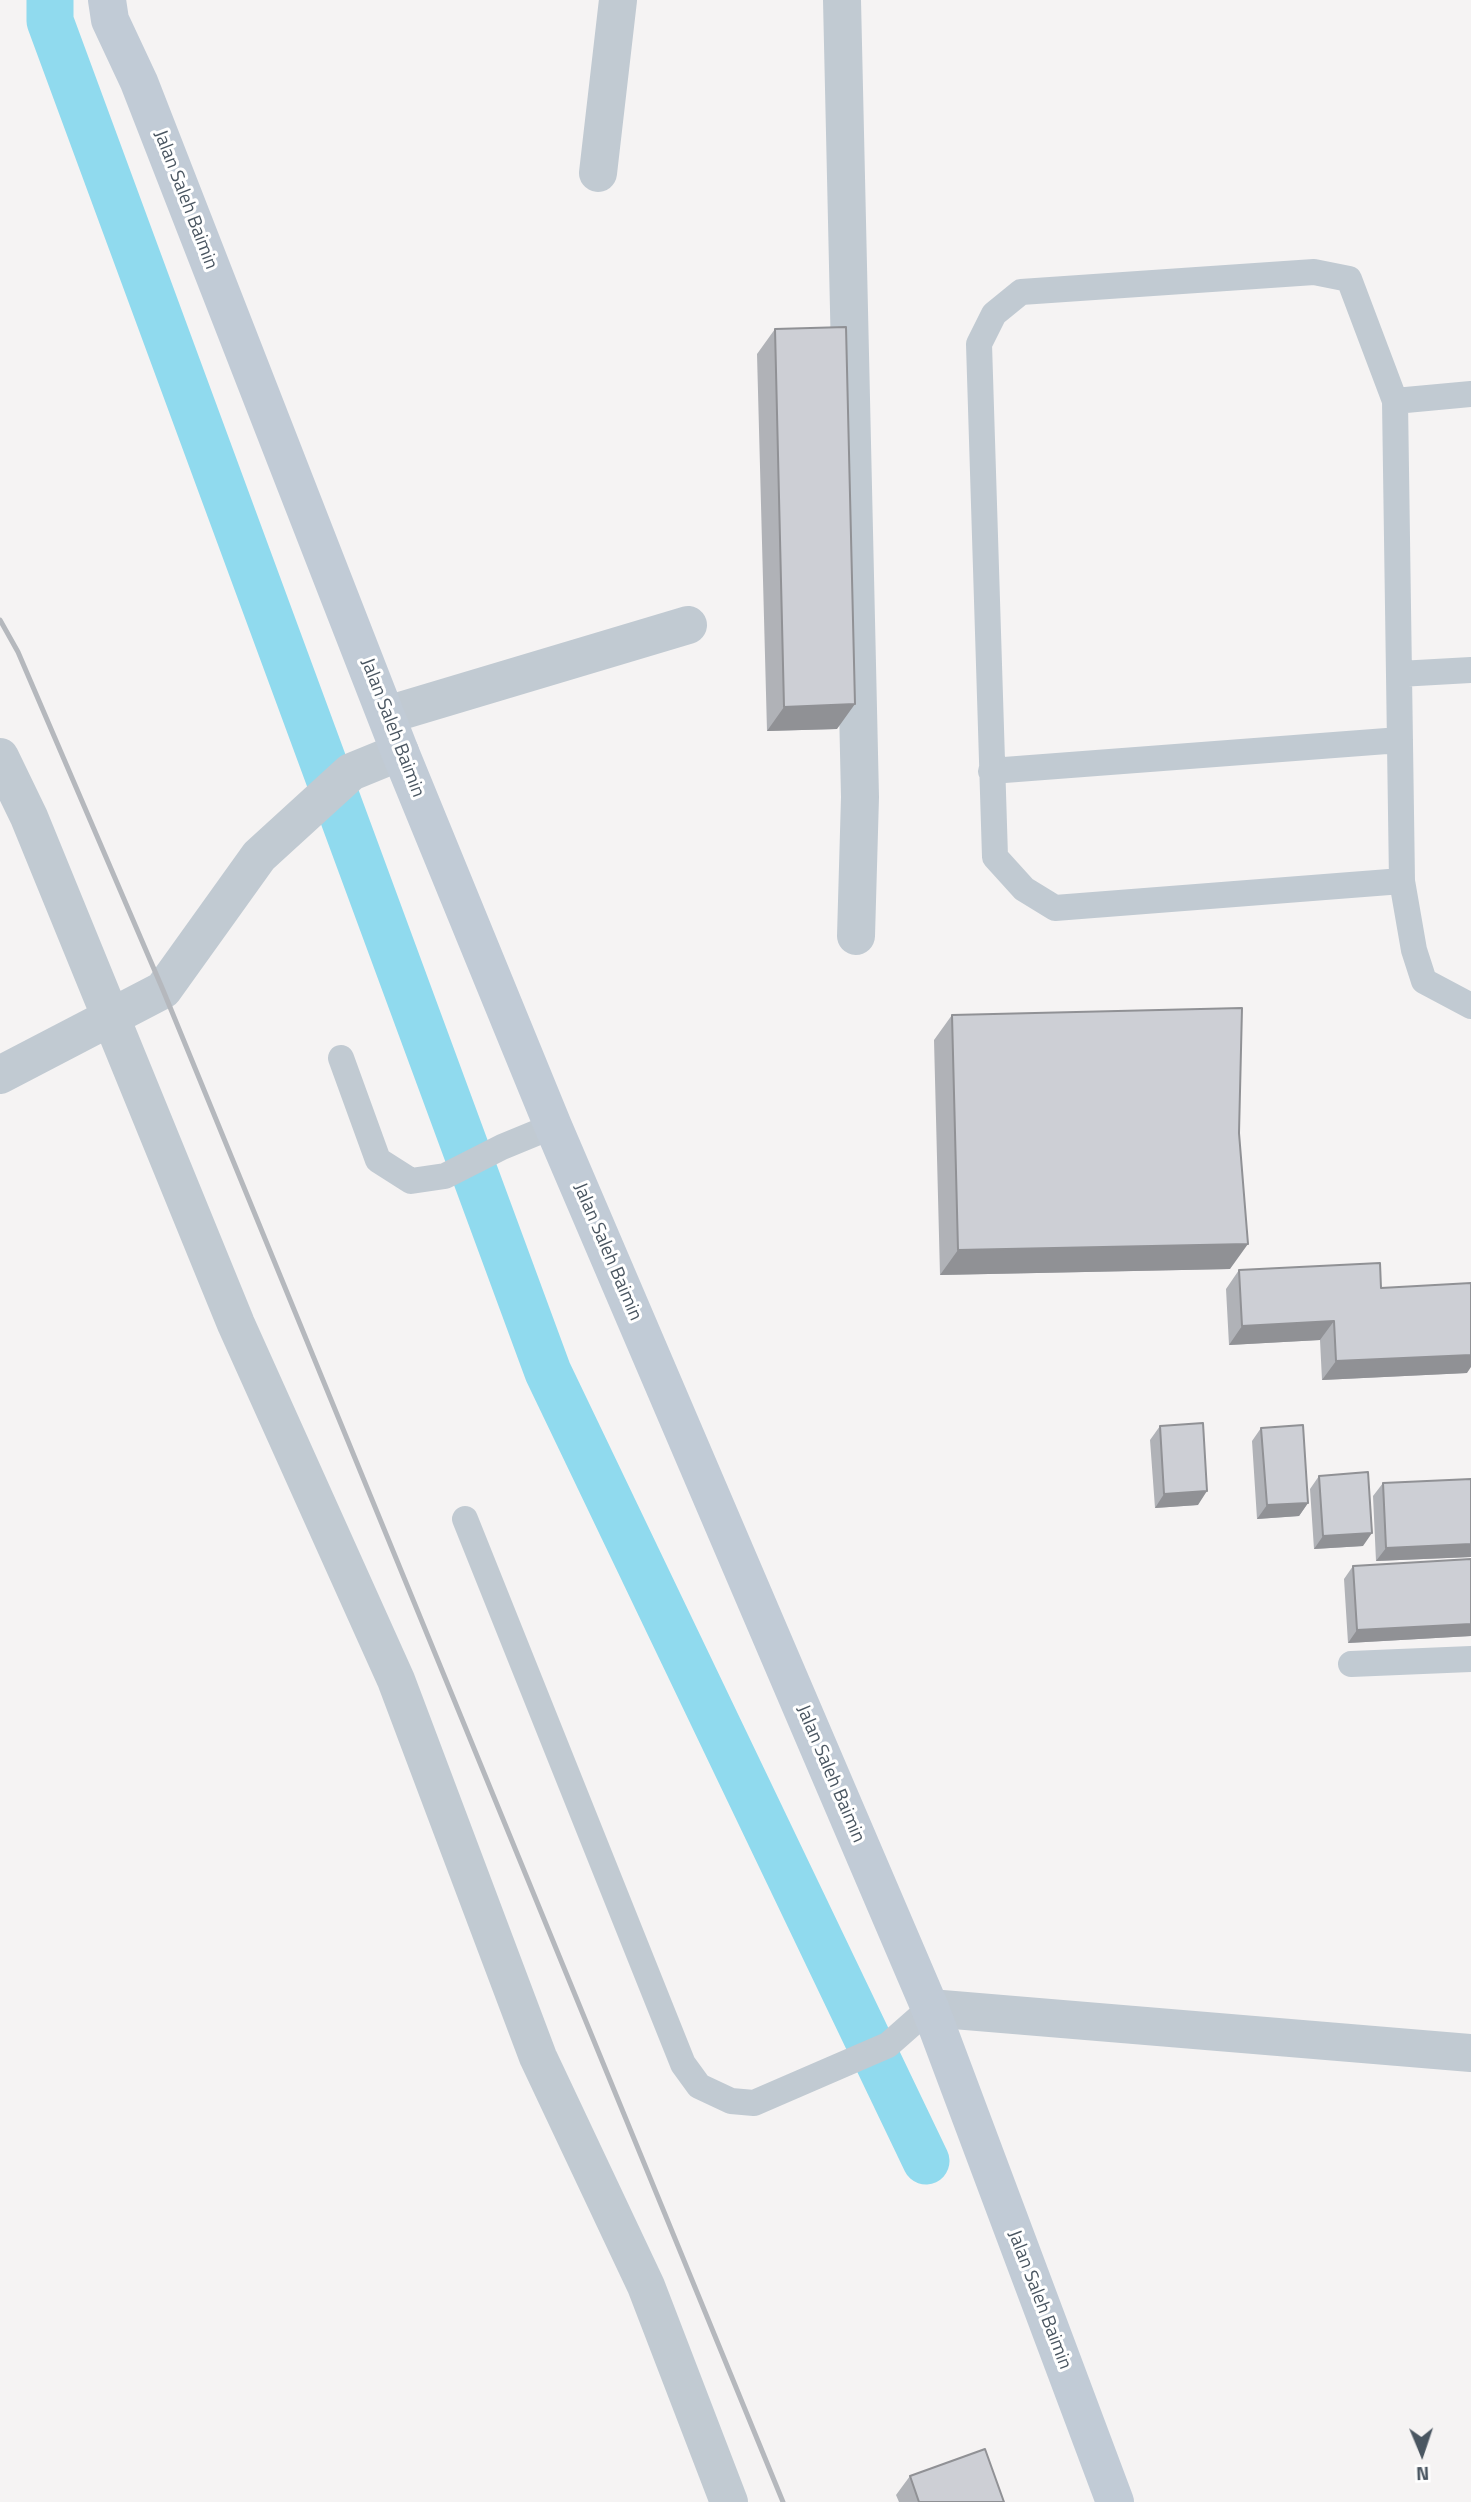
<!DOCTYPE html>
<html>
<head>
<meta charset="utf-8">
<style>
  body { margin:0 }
  #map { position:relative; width:1471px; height:2502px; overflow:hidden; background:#f5f3f3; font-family:"Titillium Web",sans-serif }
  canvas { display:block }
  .north { position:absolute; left:1387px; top:2418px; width:70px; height:70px; -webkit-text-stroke:5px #fff; paint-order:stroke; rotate:178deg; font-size:19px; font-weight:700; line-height:28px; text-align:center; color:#4a5661 }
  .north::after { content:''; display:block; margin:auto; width:24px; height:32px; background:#4a5661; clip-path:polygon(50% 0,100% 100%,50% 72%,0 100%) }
</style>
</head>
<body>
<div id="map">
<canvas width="1471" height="2502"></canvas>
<div class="north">N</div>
</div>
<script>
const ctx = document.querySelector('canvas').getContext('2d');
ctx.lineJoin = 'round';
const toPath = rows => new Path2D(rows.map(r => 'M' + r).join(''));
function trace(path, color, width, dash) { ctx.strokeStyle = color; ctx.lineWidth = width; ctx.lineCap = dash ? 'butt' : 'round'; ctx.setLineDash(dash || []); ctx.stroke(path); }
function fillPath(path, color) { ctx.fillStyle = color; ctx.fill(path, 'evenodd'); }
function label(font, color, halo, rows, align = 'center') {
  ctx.font = font + ' "Titillium Web",sans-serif'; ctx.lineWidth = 6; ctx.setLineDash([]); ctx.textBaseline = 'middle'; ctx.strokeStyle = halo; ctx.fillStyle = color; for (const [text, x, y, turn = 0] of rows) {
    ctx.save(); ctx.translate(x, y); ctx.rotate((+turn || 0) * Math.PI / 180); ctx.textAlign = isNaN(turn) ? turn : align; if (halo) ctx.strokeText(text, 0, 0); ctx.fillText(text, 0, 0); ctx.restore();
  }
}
const canal = toPath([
  [50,0,50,21,548,1372,926,2161]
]);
const lane = toPath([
  [1471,394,1395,401,1402,881,1414,950,1424,981,1471,1006],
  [1395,401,1349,279,1314,272,1021,292,994,314,979,344,995,857,1024,889,1055,908,1402,881],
  [1399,674,1471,670],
  [991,771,1400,740],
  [341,1058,378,1160,411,1181,445,1176,502,1147,553,1126],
  [465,1519,683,2064,699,2086,731,2101,754,2103,888,2045,930,2008],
  [1351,1664,1471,1659]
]);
const street = toPath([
  [842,0,860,797,856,936],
  [598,173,618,0],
  [387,715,688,625],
  [0,757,29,817,236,1324,396,1680,538,2057,646,2286,729,2502],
  [0,1075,163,990,259,856,351,772,400,752],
  [930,2008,1471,2053]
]);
const secondary = toPath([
  [107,0,110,20,139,82,400,752,553,1126,930,2008,1115,2502]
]);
const rail = toPath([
  [0,620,18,652,163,990,783,2502]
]);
const wall = toPath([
  [775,329,837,729,767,731,757,354],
  [952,1015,1239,1133,1230,1269,940,1275,934,1040],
  [1239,1270,1381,1288,1467,1373,1322,1380,1320,1340,1229,1345,1226,1289],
  [1160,1426,1198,1505,1155,1508,1150,1440],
  [1261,1428,1308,1503,1299,1516,1257,1519,1252,1441],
  [1319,1476,1363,1546,1314,1549,1310,1489],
  [1471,1479,1471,1557,1376,1561,1373,1496,1383,1483],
  [1471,1559,1471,1636,1348,1643,1344,1579,1353,1566],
  [910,2476,1004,2502,899,2502,896,2495]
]);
const shadedWall = toPath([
  [855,704,837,729,767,731,784,707],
  [1248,1244,1230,1269,940,1275,958,1250],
  [1334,1321,1320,1340,1229,1345,1242,1326],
  [1471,1355,1471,1367,1467,1373,1322,1380,1336,1361],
  [1207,1491,1198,1505,1155,1508,1164,1494],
  [1308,1503,1299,1516,1257,1519,1267,1505],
  [1372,1533,1363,1546,1314,1549,1323,1536],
  [1471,1544,1471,1557,1376,1561,1386,1548],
  [1471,1624,1471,1636,1348,1643,1357,1630]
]);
const building = toPath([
  [846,327,855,704,784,707,775,329,846,327],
  [1242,1008,1239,1133,1248,1244,958,1250,952,1015,1242,1008],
  [1380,1263,1381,1288,1471,1283,1471,1355,1336,1361,1334,1321,1242,1326,1239,1270,1380,1263],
  [1203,1423,1207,1491,1164,1494,1160,1426,1203,1423],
  [1303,1425,1308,1503,1267,1505,1261,1428,1303,1425],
  [1368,1472,1372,1533,1323,1536,1319,1476,1368,1472],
  [1471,1479,1471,1544,1386,1548,1383,1483,1471,1479],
  [1471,1559,1471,1624,1357,1630,1353,1566,1471,1559],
  [985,2449,1004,2502,919,2502,910,2476,985,2449]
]);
const streetNames = [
  ["Jalan Saleh Baimin",185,200,69],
  ["Jalan Saleh Baimin",392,728,69],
  ["Jalan Saleh Baimin",607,1252,67],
  ["Jalan Saleh Baimin",830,1774,67],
  ["Jalan Saleh Baimin",1039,2300,69]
];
trace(canal, '#90daee', 47);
trace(lane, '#c1cad2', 26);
trace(street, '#c1cad2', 38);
trace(secondary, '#c1cbd6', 38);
trace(rail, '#b5b8bd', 5);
fillPath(wall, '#b0b2b7');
fillPath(shadedWall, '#909195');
fillPath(building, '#cdcfd5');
trace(building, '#909195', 2);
label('19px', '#4a5661', '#fff', streetNames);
</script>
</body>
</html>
